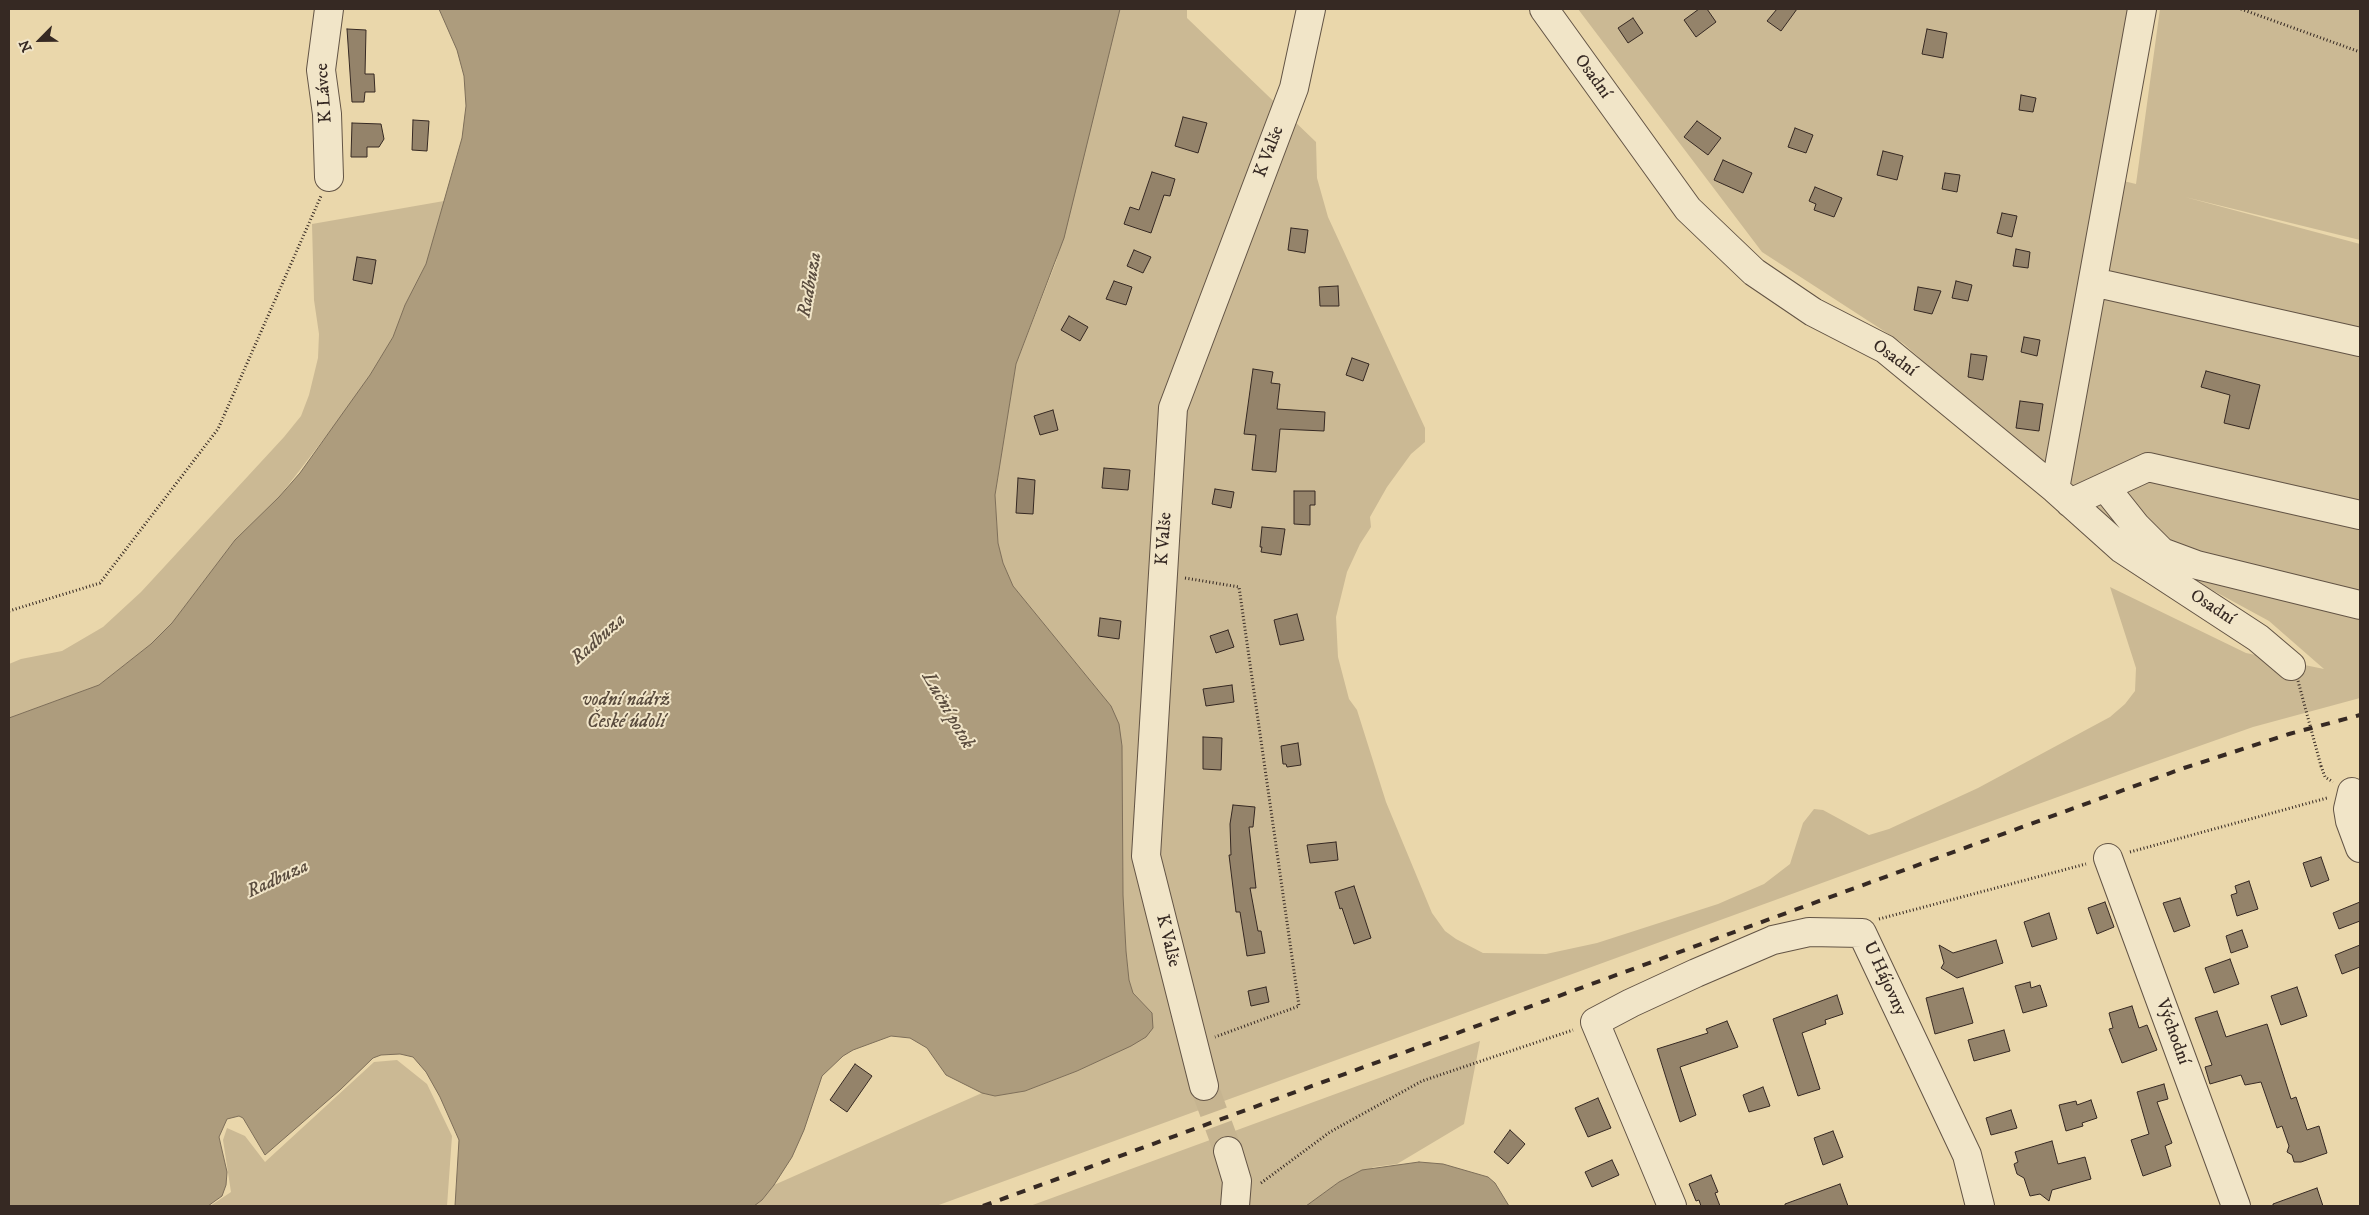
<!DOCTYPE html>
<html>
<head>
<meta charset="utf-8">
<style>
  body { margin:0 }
  #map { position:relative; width:2369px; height:1215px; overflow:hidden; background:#ead7ab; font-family:"IM FELL DW Pica",serif }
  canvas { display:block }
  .frame { position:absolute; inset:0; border:10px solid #362923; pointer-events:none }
  .north { position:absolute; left:15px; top:15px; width:50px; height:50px; -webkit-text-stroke:4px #f1e5c8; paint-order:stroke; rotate:247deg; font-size:14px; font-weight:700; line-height:20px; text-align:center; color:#362923 }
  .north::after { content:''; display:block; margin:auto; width:18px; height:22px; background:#362923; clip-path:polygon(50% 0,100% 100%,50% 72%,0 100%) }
</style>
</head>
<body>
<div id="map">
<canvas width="2369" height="1215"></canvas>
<div class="frame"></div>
<div class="north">N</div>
</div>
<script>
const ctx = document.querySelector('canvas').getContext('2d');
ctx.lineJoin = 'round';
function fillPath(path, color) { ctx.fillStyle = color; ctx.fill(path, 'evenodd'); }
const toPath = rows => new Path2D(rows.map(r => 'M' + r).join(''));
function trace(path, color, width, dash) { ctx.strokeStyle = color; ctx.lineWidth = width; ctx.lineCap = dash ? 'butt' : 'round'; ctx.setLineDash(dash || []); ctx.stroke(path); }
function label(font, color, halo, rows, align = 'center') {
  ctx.font = font + ' "IM FELL DW Pica",serif'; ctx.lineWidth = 4; ctx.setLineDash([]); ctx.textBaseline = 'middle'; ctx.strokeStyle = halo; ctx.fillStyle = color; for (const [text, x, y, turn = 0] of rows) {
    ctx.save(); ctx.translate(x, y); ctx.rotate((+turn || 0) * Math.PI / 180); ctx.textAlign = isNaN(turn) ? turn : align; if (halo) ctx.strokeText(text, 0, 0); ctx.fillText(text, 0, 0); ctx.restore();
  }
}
const green = toPath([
  [1120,9,1187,9,1187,18,1316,142,1317,178,1328,217,1425,428,1425,442,1411,454,1387,487,1370,517,1371,527,1360,544,1347,572,1336,617,1338,657,1349,699,1357,710,1386,802,1432,913,1445,931,1456,939,1483,953,1546,954,1597,943,1718,904,1764,884,1790,864,1803,823,1814,809,1823,810,1869,835,1889,829,1978,788,2110,717,2125,704,2135,691,2136,668,2110,587,2246,653,2324,669,2269,621,2122,541,1904,344,1762,252,1578,9,2153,9,2111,178,2136,184,2160,9,2360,9,2360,240,2185,197,2360,244,2360,698,2253,727,2140,767,936,1206,754,1206,762,1200,774,1185,982,1093,995,1096,1025,1091,1077,1071,1146,1037,1152,1013,1133,993,1129,980,1126,951,1123,895,1122,746,1111,706,1013,586,1003,563,998,543,995,495,1016,364,1056,262],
  [444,201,426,264,405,305,393,337,370,375,337,422,279,497,235,540,172,623,151,644,99,685,9,718,9,664,21,659,62,651,103,627,141,592,284,437,301,416,309,395,318,358,319,334,314,300,312,224],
  [1480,1041,1464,1124,1397,1164,1374,1167,1339,1182,1306,1206,1030,1206],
  [397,1060,427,1084,452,1136,447,1206,210,1206,231,1192,223,1140,227,1128,245,1136,265,1162,374,1062]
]);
const water = toPath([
  [439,9,1120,9,1064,238,1016,364,995,495,998,543,1003,563,1013,586,1111,706,1119,724,1122,746,1123,895,1126,951,1129,980,1133,993,1152,1013,1153,1028,1146,1037,1131,1046,1077,1071,1025,1091,995,1096,982,1093,946,1075,927,1048,910,1038,891,1036,853,1050,843,1056,822,1076,804,1130,792,1157,774,1185,762,1200,754,1206,455,1206,459,1140,440,1097,426,1072,413,1057,400,1054,381,1055,373,1058,340,1090,265,1155,243,1118,239,1116,227,1119,219,1137,227,1172,226,1185,222,1196,208,1206,9,1206,9,718,99,685,151,644,172,623,235,540,279,497,300,473,370,375,393,337,405,305,426,264,462,138,466,106,464,76,457,50,439,9],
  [1419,1162,1443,1164,1488,1177,1495,1183,1509,1206,1306,1206,1339,1182,1362,1170,1419,1162]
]);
const building = toPath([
  [1699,9,1707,9,1716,22,1696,37,1684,20,1699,9],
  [1777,9,1797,9,1781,31,1767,21,1777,9],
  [1633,18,1643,33,1628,43,1618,28,1633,18],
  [347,29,366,30,365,74,374,74,375,92,365,92,364,102,352,102,347,29],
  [1927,29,1947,33,1943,58,1922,54,1927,29],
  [2021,95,2036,98,2033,112,2019,110,2021,95],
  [1183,117,1207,123,1198,153,1175,146,1183,117],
  [413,120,429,121,427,151,412,150,413,120],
  [1697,121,1721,138,1708,155,1684,137,1697,121],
  [352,123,381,124,384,139,379,147,367,147,367,157,351,157,352,123],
  [1795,128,1813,135,1806,153,1788,147,1795,128],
  [1883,151,1903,156,1897,180,1877,175,1883,151],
  [1723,160,1752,173,1743,193,1714,180,1723,160],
  [1152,172,1175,179,1170,196,1164,195,1151,233,1124,224,1130,207,1139,210,1152,172],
  [1945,173,1960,175,1957,192,1942,189,1945,173],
  [1815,187,1842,198,1834,217,1814,210,1816,204,1809,201,1815,187],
  [2002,213,2017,216,2012,237,1997,233,2002,213],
  [1291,228,1308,230,1305,253,1288,250,1291,228],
  [2016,249,2030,252,2028,268,2013,266,2016,249],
  [1134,250,1151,257,1143,273,1127,266,1134,250],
  [357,257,376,260,372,284,353,280,357,257],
  [1114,281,1132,287,1126,305,1106,299,1114,281],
  [1956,281,1972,285,1968,301,1952,298,1956,281],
  [1338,286,1339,306,1320,306,1319,287,1338,286],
  [1918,287,1941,291,1932,314,1914,310,1918,287],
  [1069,316,1088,327,1080,341,1061,330,1069,316],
  [2024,337,2040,340,2037,356,2021,352,2024,337],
  [1971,354,1987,356,1983,380,1968,377,1971,354],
  [1352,358,1369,364,1363,381,1346,375,1352,358],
  [1253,369,1273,372,1271,383,1280,384,1277,409,1325,412,1324,431,1280,429,1276,472,1252,470,1256,435,1244,434,1253,369],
  [2206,371,2260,385,2249,429,2224,423,2230,395,2201,387,2206,371],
  [2020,401,2043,404,2039,431,2016,428,2020,401],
  [1053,410,1058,430,1040,435,1034,416,1053,410],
  [1104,468,1130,470,1128,490,1102,488,1104,468],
  [1018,478,1035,480,1033,514,1016,513,1018,478],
  [1215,489,1234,492,1231,508,1212,504,1215,489],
  [1294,491,1315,491,1315,505,1310,505,1310,525,1294,524,1294,491],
  [1262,527,1285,529,1281,555,1261,552,1262,547,1260,547,1262,527],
  [1297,614,1304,640,1280,645,1274,620,1297,614],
  [1100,618,1121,621,1119,639,1098,636,1100,618],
  [1228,630,1234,647,1216,653,1210,636,1228,630],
  [1232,685,1234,702,1206,706,1203,689,1232,685],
  [1203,737,1222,738,1221,770,1203,769,1203,737],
  [1298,743,1301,765,1287,767,1286,764,1283,764,1281,746,1298,743],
  [1233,805,1255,807,1253,827,1249,827,1256,888,1250,888,1258,931,1261,931,1265,953,1247,956,1240,912,1236,912,1229,855,1231,855,1230,824,1233,805],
  [1336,842,1338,860,1310,863,1307,845,1336,842],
  [2321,857,2329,880,2311,887,2303,863,2321,857],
  [2249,881,2258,909,2237,916,2231,895,2237,893,2235,886,2249,881],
  [1354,886,1371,938,1354,944,1342,908,1340,909,1335,892,1354,886],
  [2180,898,2190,926,2174,932,2163,903,2180,898],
  [2105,902,2114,927,2097,934,2088,908,2105,902],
  [2360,902,2360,921,2339,929,2333,913,2360,902],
  [2049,913,2057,939,2032,947,2024,922,2049,913],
  [2242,930,2248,947,2231,953,2226,936,2242,930],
  [1996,940,2003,963,1957,978,1941,968,1944,963,1939,945,1953,953,1996,940],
  [2360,945,2360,967,2342,974,2335,955,2360,945],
  [2230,959,2239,984,2214,993,2205,968,2230,959],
  [2030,982,2031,988,2040,985,2047,1006,2023,1013,2015,986,2030,982],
  [1266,987,1269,1002,1251,1006,1248,991,1266,987],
  [2297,987,2307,1016,2281,1025,2271,996,2297,987],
  [1963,988,1973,1023,1935,1034,1926,998,1963,988],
  [1837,995,1843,1014,1825,1020,1826,1024,1802,1033,1820,1089,1798,1096,1773,1019,1837,995],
  [2132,1006,2139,1028,2147,1025,2157,1050,2122,1063,2109,1029,2113,1028,2109,1013,2132,1006],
  [2217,1011,2226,1037,2267,1024,2291,1099,2296,1097,2307,1130,2319,1126,2327,1153,2301,1162,2294,1162,2292,1155,2287,1152,2289,1146,2282,1126,2277,1128,2261,1082,2245,1085,2241,1075,2210,1084,2205,1067,2212,1065,2195,1018,2217,1011],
  [1727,1021,1738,1047,1680,1067,1696,1115,1680,1122,1657,1049,1708,1033,1706,1029,1727,1021],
  [2004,1030,2010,1051,1974,1061,1968,1040,2004,1030],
  [855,1064,872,1076,847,1112,830,1100,855,1064],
  [2164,1084,2168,1099,2157,1102,2172,1143,2165,1146,2171,1166,2143,1176,2131,1140,2149,1134,2137,1092,2164,1084],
  [1763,1087,1770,1106,1749,1112,1743,1095,1763,1087],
  [1598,1098,1611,1128,1588,1137,1575,1108,1598,1098],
  [2091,1100,2097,1118,2082,1123,2083,1126,2066,1131,2059,1105,2076,1101,2077,1105,2091,1100],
  [2011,1110,2017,1128,1991,1135,1986,1118,2011,1110],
  [1510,1130,1525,1144,1508,1164,1494,1152,1510,1130],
  [1833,1131,1843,1157,1823,1165,1814,1138,1833,1131],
  [2052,1141,2058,1164,2085,1157,2091,1179,2052,1190,2049,1201,2040,1194,2030,1196,2024,1178,2017,1174,2014,1164,2018,1162,2015,1152,2052,1141],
  [1612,1160,1619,1175,1592,1187,1585,1172,1612,1160],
  [1711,1175,1718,1192,1715,1193,1720,1206,1701,1206,1699,1200,1696,1201,1689,1184,1711,1175],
  [1840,1184,1848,1206,1785,1206,1785,1204,1840,1184],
  [2317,1188,2323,1206,2273,1206,2273,1204,2317,1188]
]);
const minorTunnel = toPath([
  [1204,1086,1228,1151]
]);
const path = toPath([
  [2241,9,2360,52],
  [1185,578,1239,587,1299,1006,1215,1037],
  [9,611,100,583,218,429,321,196],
  [2321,766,2325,777,2333,782],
  [2130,852,2327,798],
  [1879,919,2086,864],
  [1261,1183,1330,1132,1422,1081,1573,1030]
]);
const minor = toPath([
  [329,9,321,70,327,114,329,177],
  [1544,9,1688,209,1754,272,1813,312,1885,349,2055,489,2122,549,2258,638,2291,666],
  [2093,282,2360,342],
  [2105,487,2136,526,2162,552,2197,565,2360,605],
  [2055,489,2142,9],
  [2070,503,2148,467,2360,515],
  [2352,792,2348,809,2350,821,2360,848],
  [2108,858,2236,1206],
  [1204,1086,1146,856,1173,408,1294,88,1311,9],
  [1228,1151,1237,1181,1235,1206],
  [1672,1206,1595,1022,1631,1003,1696,973,1773,940,1809,932,1862,933,1967,1155,1980,1206]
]);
const rail = toPath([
  [983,1206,2184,768,2289,734,2360,715]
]);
const pathBridge = toPath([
  [2298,681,2321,766]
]);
const streetNames = [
  ["Osadní",1592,77,54],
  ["K Lávce",325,93,-94],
  ["K Valše",1270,152,-69],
  ["Osadní",1894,359,36],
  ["K Valše",1165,539,-86],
  ["Osadní",2212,608,33],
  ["K Valše",1167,941,76],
  ["U Hájovny",1884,979,65],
  ["Východní",2172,1032,70]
];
const waterNames = [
  ["Radbuza",811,285,-80],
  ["Radbuza",599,640,-42],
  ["vodní nádrž",626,701],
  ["České údolí",626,723],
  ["Luční potok",947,711,60],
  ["Radbuza",278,880,-25]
];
fillPath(green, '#cbb994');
fillPath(water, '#ad9c7d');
trace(water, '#7d6e59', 1);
fillPath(building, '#94836a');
trace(building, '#362923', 1);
trace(minorTunnel, '#c6b490', 28, [28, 14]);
trace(minor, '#635445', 30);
trace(path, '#362923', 3, [1, 2.5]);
trace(minor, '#f1e5c8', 28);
trace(rail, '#362923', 4, [9, 9]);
trace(pathBridge, '#362923', 3, [1, 2.5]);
label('18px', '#362923', '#f1e5c8', streetNames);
label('italic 19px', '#5a4c3e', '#f1e5c8', waterNames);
</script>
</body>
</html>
